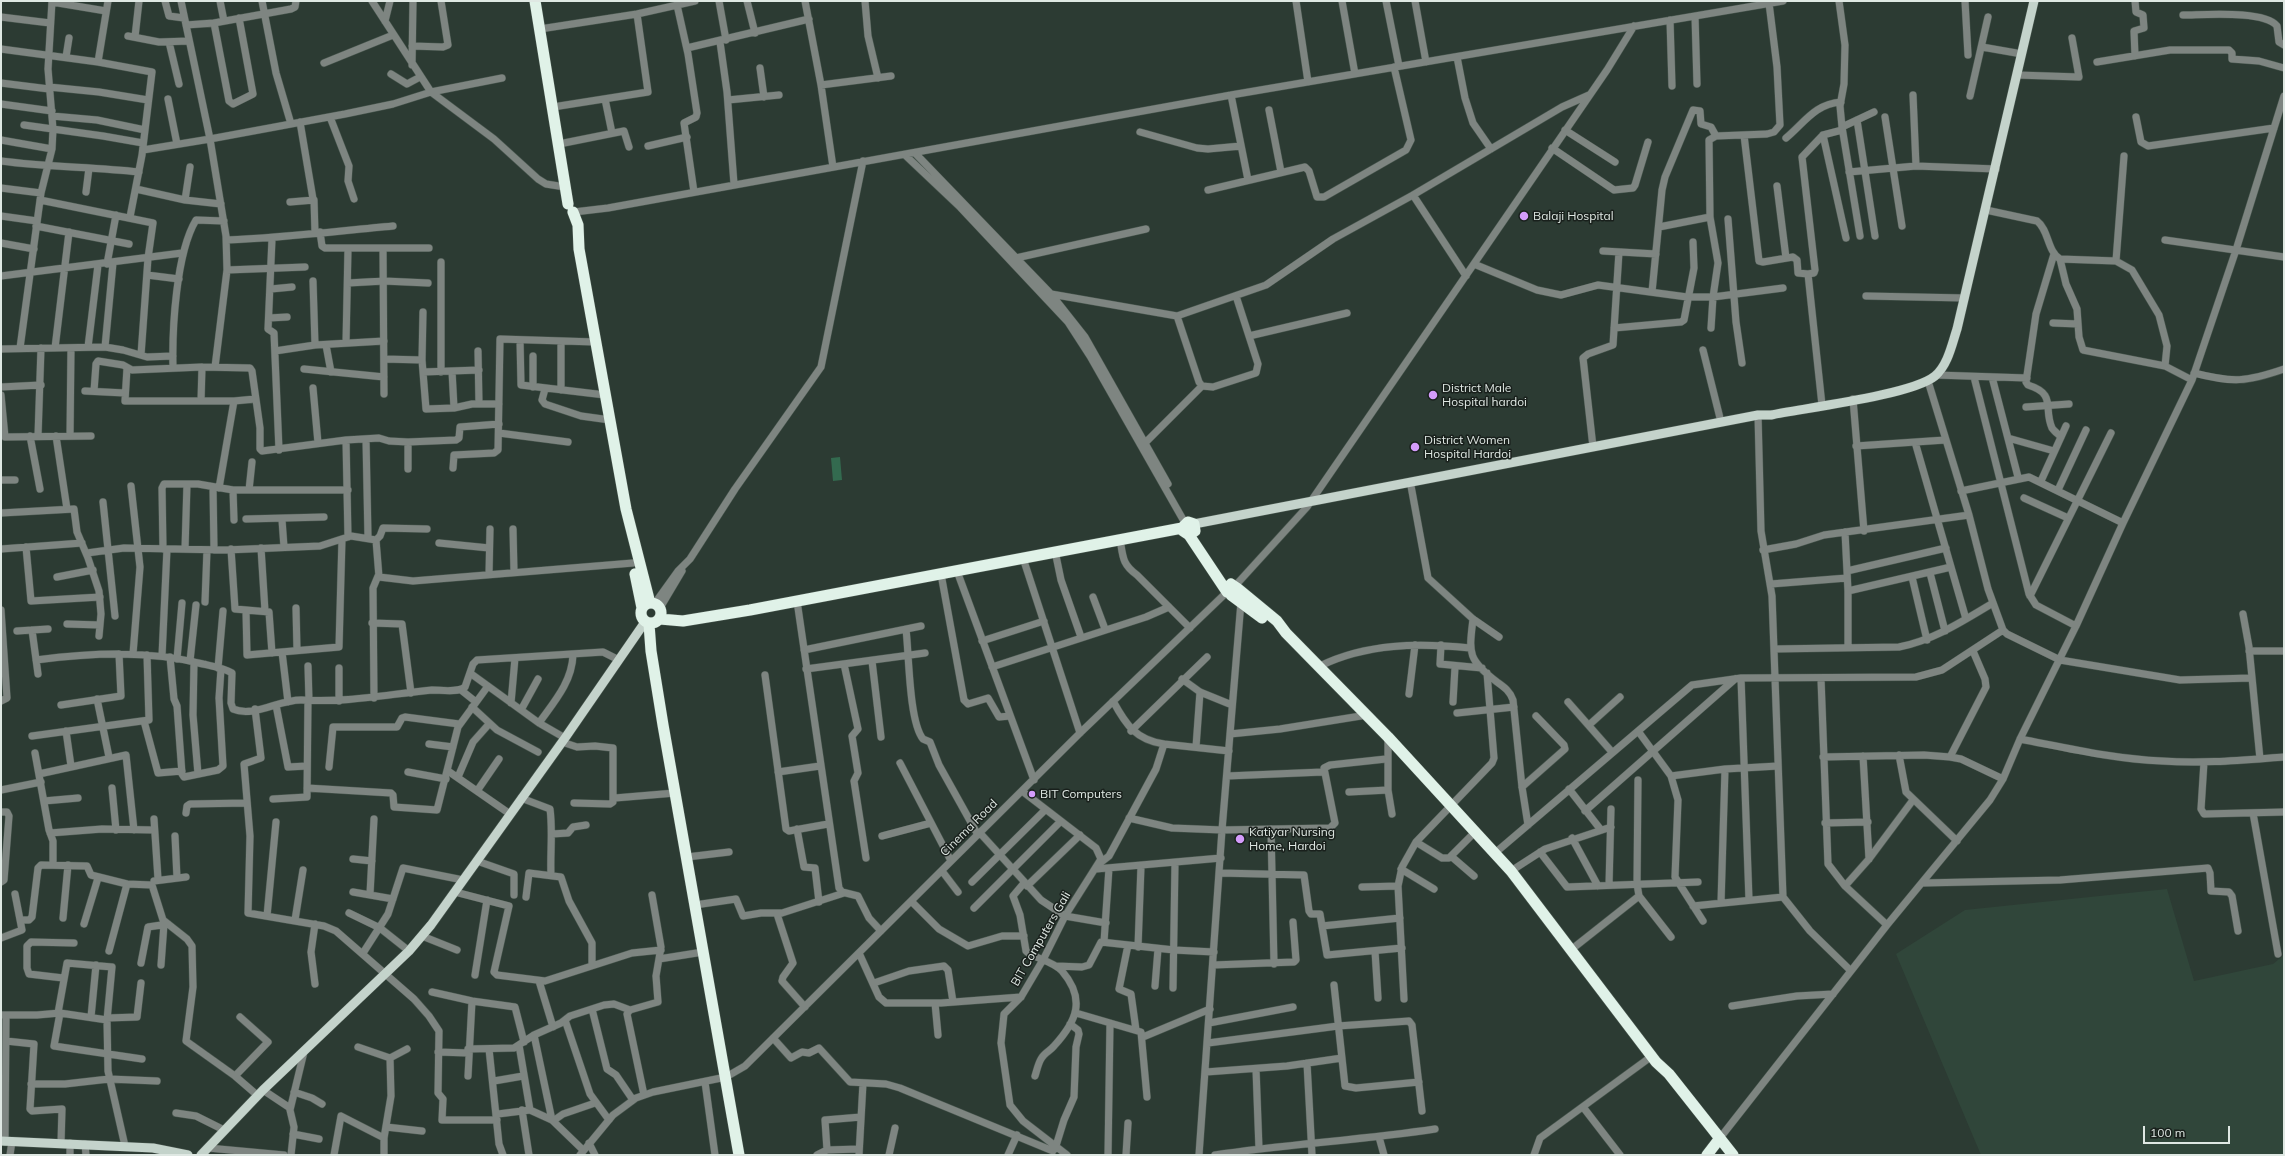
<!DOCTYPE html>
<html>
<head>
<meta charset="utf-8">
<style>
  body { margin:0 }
  #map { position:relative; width:2285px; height:1156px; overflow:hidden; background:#2c3b33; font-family:Mulish,sans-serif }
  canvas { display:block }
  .frame { position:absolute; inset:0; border:2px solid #dfe8e3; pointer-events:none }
  .scale { position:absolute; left:2143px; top:1126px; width:87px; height:18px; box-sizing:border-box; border:2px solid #dfe8e3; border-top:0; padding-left:5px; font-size:12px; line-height:14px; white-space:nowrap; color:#dfe8e3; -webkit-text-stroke:3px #19201c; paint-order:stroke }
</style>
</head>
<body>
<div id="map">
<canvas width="2285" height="1156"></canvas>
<div class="frame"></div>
<div class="scale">100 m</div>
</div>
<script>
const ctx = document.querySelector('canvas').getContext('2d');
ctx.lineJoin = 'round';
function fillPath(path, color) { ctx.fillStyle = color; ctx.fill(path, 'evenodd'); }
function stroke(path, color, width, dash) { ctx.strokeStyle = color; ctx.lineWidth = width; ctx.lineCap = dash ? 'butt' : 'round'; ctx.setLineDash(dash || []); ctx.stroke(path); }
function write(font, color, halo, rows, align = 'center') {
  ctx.font = font + ' Mulish,sans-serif'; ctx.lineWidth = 3; ctx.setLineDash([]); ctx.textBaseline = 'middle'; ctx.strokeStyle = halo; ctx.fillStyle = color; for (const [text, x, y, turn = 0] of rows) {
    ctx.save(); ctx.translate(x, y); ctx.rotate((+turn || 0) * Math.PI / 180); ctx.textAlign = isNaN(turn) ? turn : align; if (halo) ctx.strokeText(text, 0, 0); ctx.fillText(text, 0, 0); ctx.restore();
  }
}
const built = new Path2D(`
  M2167,889L2194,981L2273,964L2284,955V1155H1981L1896,954L1965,910Z`);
const green = new Path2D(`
  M840,457L842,480L833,481L831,458Z`);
const minor = new Path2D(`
  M165,1L169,16L184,18
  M181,1L210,139L226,236L227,270L215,367
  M220,1L224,21
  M262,1L276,73L291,124
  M372,1L431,92L494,139L538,179L546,184L565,187
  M719,1L726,40
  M747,1L755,33
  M805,1L821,85L833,167
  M865,1L868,36L878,78
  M1296,1L1308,82
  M1342,1L1355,74
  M1386,1L1399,66
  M1415,1L1426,62
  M1839,1L1845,45L1844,84L1840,106L1842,127L1860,236
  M1965,1L1968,55
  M52,2L106,11
  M677,5L688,54L697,113L696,117L684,123L694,192
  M2183,15C2204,15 2264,10 2277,26L2279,42L2284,45
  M1695,16L1697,84
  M1,17L50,23
  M1670,20L1672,86
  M385,21L390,1
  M214,23L229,101L233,104L253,94L239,18
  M186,25L214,23L291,9L295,7L296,1
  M540,29L637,14L695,1
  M128,36L159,42L189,41
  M135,37L139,1
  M169,42L179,84
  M720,42L727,92L734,184
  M412,46L443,47L448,45L441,1
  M1982,47L2022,54
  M687,48L809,19
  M1,49L98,62L152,72L142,155L130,217
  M2135,56L2134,31L2144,28L2143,15L2136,12L2135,1
  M66,57L69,38
  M1457,57L1465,98L1473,123L1491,149
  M98,62L108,1
  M2097,62L2170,50H2229L2232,53V59L2259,61L2284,68
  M324,63L393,35
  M412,65L413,1
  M760,68L764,97
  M391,74L407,84L420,77
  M2017,75L2079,77L2072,38
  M1,83L49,89
  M821,85L891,76
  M49,87L99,92L148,100
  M1231,95L1248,180
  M1913,95L1916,166
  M1970,96L1988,17
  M168,99L177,144
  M605,99L612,133
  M728,100L779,95
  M1,104L52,111
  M553,107L648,92L637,14
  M1269,110L1281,172
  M52,116L97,120L145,130
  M330,117L349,166L348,181L354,199
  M1885,117L1902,226
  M2136,117L2141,142L2148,146L2274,128
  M1857,120L1875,236
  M300,122L313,199
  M24,125L103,136L143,143
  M1842,127L1874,112
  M1565,130L1615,162
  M1140,132L1197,148L1208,149L1241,146
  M1744,135L1759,261L1763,262L1793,257L1797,260L1798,273L1808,274
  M1823,135L1846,238
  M1786,138C1805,122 1815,104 1841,102
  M1,140L52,149
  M559,144L624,131L629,147
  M648,146L687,137
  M1552,148L1614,190L1633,188L1635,185L1648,142
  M143,150L210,139L345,114L393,104L431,92L502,78
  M915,153L1051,294L1085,337L1168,484
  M905,155L960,207L1068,322L1090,356L1185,523
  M1,161C47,167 93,167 139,172
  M1849,172L1916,166L1996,169
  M1777,186L1786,258
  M1,188L41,193
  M136,189L185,200L221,204
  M1208,190L1305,167L1309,171L1317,197H1324L1406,150L1411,140L1394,67
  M86,192L89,168
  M1413,195L1466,276
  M40,200L153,223L148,258L141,355
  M185,200L190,167
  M290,202L314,200L315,233
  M1986,210L2037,221C2049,230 2047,251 2060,259L2116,261L2132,270L2159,315L2167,346L2165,366
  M574,212L608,208L1231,95L1783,1
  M1,216L37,221
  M1728,219L1736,322L1742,363
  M36,226L129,244
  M1659,227L1710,217
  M320,232L322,246L325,248H429
  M272,239L268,329L274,333L279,450
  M227,240C283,238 338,231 393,226
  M2165,240L2284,257
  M1,243L34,249
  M383,248L384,394
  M1603,251L1656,254
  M2054,254L2036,314L2026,382L2028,385C2057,394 2043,408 2052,428C2054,431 2058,434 2061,437
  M1016,258L1146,229
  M2060,259L2066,284L2077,309L2079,337L2083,350L2165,366L2192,380
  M2116,261L2124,156
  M107,264L116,215
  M1474,264L1537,290L1561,295L1598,285L1687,297H1713L1783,288
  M227,270L305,267
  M147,275L179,279
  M1,276L182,253
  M313,281L315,345
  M348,283L384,281L428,283
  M271,289L292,287
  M1652,292L1662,190L1665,177L1693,110L1700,111L1701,124L1711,127L1716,136
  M1051,294L1177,316L1266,285L1333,239L1413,195L1562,107L1589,95
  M1866,296L1965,298
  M423,312L422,360L426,409L454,408L472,404H499
  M1177,316L1199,382L1202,386L1213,387L1256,373L1258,364L1236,296
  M269,318L287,317
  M2053,323L2078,324
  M1614,328L1681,322L1684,320L1694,268L1693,242
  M1711,328L1713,297L1718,263L1710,217L1709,140L1716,136L1767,134L1774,132L1780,125L1777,67L1769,3
  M1249,336L1347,313
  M520,340L521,385L605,395
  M561,342V390
  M346,343L348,249
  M326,345L331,372
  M88,347L98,265
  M105,347L113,263
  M20,348L41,193L52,149L53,129L48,69L52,1
  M55,348L69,232
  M1,349L105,347L123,350L147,357L173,356
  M1703,350L1721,422
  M275,351L315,345L384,341
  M478,351L479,404
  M384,359L422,360
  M127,368L125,401H234L255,399
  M173,368C172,330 176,253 196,220L224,221
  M304,369L384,377
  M452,371L454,408
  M423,372L479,370
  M441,372V262
  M2194,373C2233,383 2246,382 2284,369
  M1936,375L2027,378
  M1974,377L2029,594L2036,605L2076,626
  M1992,377L2018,477
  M1928,381L1969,515L1988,589L2003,630L2007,634L2060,660L2180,680L2251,678
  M1,387L41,385
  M533,387V356
  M313,388L318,443
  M545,389L542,400L545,404L581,416L610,420
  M85,391L125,393
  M94,391L96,364L98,361L123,365L132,370L202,367L250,368L252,371L260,428V449L262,451L346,440L379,438L389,441L408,442L456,440L459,438L460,427L499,424
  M1,395L5,437L91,436
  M1853,399L1864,531
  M201,401L202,367
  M1822,405L1808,274L1814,273L1815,270L1802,157L1823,135L1842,130
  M2026,407L2069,404
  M1758,415L1761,531L1772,596L1783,897L1810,931L1851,971
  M499,433L568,442
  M30,436L40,489
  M38,436L41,348
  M56,436L67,509
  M70,436L71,348
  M2008,438L2054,451
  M366,439L368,537
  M346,440L348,537
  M1915,442L1966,619
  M1145,443L1202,386
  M1856,446L1945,440
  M1593,447L1583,358L1588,354L1613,345L1619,252
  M453,468L454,455L494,453L498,450L500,339L595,342
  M408,469V442
  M1,480H15
  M2041,481L2066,426
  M131,486L140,567L133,654
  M1411,486L1428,578L1473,619L1499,637
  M213,487L214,550
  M219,488L234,401
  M233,490L234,520
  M249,490L252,462
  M2058,490L2086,430
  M1961,491L2029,477L2123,523
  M2024,498L2068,518
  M103,502L115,616
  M1,513L74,509L77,532L88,558L99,591L101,614L99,636
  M246,519L324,517
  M282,520L284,547
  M513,529L514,572
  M1845,532L1848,591V648
  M1120,539C1123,557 1122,564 1137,575L1190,628
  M376,540L380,536L383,528L427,529
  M439,543L489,548
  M26,547L31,601L100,597
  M261,548L265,611
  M1,549L82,543
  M163,549L162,488L164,484H198L233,490H348
  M185,549L187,484
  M231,549L235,609L269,612L272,653
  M1763,550L1796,544L1824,535L1969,515
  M1055,551L1061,580L1081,637
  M87,553L124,548L226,550L320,546L351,536L376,540L379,577L413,581L633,563
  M1023,558L1080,733
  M957,571L1034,780
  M1847,571L1946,548
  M1930,573L1945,631
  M489,574L490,529
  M941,574L964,700L968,704L988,698L999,717L1010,716
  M57,577L93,570
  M1912,577L1927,640
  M1771,584L1847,578
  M1235,586L1307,507L1607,70L1634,26
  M1848,591L1951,567
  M2030,596L2111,433
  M1093,597L1105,629
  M797,601L839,888L842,892L858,896L869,918L881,931
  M205,602L207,550
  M655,603L678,571L690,559L735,489L821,367L863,161
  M296,608L297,650
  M660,608L682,571
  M1,610L7,698L1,701
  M246,611L247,655L339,647L342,539
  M2243,614L2249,647L2260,759
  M1473,619C1469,653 1467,659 1497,682C1504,687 1510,691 1513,700L1522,787L1528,825
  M372,623L402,624L411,693
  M67,624L100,625
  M906,629C909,654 909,722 923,739L930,742L939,765L978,835
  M32,630L38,674
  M17,631L48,629
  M982,641L1044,621
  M1441,645L1440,664L1482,668
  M1774,649L1899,647C1934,640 1963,621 1993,603
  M804,650L921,626
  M2249,651H2284
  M282,652L288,702
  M162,656L167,549
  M170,657L174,699L177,706L182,774L184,777L218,770L223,766L219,698L221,669
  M177,659L182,603
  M36,660C92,653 148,650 203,664C212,666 224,668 232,673L231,703L233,709C254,718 280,699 302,700C346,703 389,694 432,690C441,690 458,693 465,687L473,664L477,660L603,652L619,660
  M190,661L196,605
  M872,661L881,737
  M194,662L193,715L198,774
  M844,664L858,729L852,736L858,773L854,781L866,858
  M308,666L309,701
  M1320,666C1367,643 1419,643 1470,648
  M992,667L1146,617L1169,607
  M218,668L223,611
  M806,669L925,653
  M470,673L539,723L565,738
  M765,675L786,829L789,831L828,824
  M1741,678L1749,900
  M1182,679L1200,692L1232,705
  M1821,679L1828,864L1845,886L1887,925
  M461,690L476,702
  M1409,694L1415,645
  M374,698L373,588L378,576
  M97,699L109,757
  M339,701V668
  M1113,701C1126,725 1136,740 1164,744
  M1453,702L1455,667
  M1568,702L1612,752
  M511,703L515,658
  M61,705L121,696L119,654
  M276,705L288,767L307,766
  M472,707L497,730L538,752
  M255,709L261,758L244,764L250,836L248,913L324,926L336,931L414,999L429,1016L439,1031L438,1093L443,1099L442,1120H497
  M521,710L538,679
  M1457,713L1514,707
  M144,721L158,773L182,771
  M539,723C554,702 572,682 573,655
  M1589,725L1620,697
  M66,731L71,766
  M1131,731L1207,657
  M1638,731L1671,776L1678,800L1675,877L1703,921
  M1230,734L1280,729L1367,715
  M32,736L149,720L147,655
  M1388,737V790L1392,814
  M2020,739C2067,748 2114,759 2162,761C2203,764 2243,760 2284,757
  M562,742L577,747L595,746L613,748V802L610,804L574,803
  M429,744L453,747
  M1196,747L1200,692
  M35,753L49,830L53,841V865
  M1899,755L1906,792L1957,841
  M1863,756L1869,859
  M1823,757L1924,755L1950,757L1961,759L2003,779
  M1950,757L1986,687L1985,679L1973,651
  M2204,762L2201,809L2204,814L2284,812
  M900,763L951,861
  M329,767L333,727H397L402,718L405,717L459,724
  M448,771L510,814
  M408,772L446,779
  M778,772L820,766
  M39,774L126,755L134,830
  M1227,776L1323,772
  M1671,776L1725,769L1778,766
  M458,777L473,742L489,724
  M1638,780L1637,884L1639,896L1671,937
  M1522,787L1565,749L1564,745L1536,716
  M112,788L116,830
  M307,788L391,793L393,795L394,807L437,810L458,727L488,686
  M1569,789L1601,830
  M1,790L41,782
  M477,791L499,759
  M1022,791L1096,848L1101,859L1065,916L1044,958L1021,997L1004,1014L1001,1043L1010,1105L1023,1121L1067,1155
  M1349,792L1388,790
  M521,798L550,809C553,831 550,853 551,875
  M615,798L675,793
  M273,799L307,797L308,701
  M44,801L78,798
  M1585,811L1735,679
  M1,812H7L9,816L4,880L1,882
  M186,813L187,806L190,804L247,803
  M2253,813L2278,954
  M1129,818L1172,828L1222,830L1330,828L1335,823L1324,768L1330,765L1386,759
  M154,819L158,879
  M1825,823L1868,822
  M797,829L804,867L815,868L819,902
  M1271,829L1274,964
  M50,833L102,829L154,830
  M980,833L1041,900L1065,916L1106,923
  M552,834L568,833L573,827L586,825
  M175,836L177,878
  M882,836L931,823
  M1572,838L1598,886
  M1416,842L1442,858H1449L1476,831
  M1540,852L1567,887L1698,882
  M1495,853L1692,685L1741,678L1916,677L1942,670L2003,630
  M687,857L729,852
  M1452,857L1474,876
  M353,859L372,861
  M477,861L514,874V895
  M1100,863L1109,856L1156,769L1164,744L1229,751
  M1096,869L1221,858
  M1401,869L1434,889
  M942,871L958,892
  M1511,871L1545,849L1611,827
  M1220,873L1304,875L1309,911L1311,914H1320L1327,955L1402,948
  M154,881L186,877
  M972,882L1045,810
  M1024,883L1013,896L1020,915L1026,951C1030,957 1052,960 1062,971C1086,999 1077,1021 1054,1046C1050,1051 1044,1053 1041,1059C1038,1064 1037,1070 1035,1076
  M1923,883L2060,880L2208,868L2210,873L2211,891L2229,892L2232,896L2238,931
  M1609,885L1611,809
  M1027,886L1080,835
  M1845,886L1869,859L1913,800
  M1362,887L1398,886
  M353,892L393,899
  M455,892L509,906L494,972L497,975L545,981L632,953L661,950
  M370,894L374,819
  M526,897L529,873L561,877L569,901L592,943V964
  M911,901L939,929L968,946L1002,936H1024
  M1721,903L1725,769
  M695,905L736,899L743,916L761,913H782L844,893
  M1693,906L1783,897
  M974,908L1060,822
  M349,913L380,928L409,951
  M777,914L793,963L783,977L782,981L805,1007
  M267,916L276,822
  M63,918L68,865
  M21,920H29L32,917L38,868L41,865L87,866L91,875L127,884L152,885L163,920L187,939L192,946L193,987L186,1041L235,1076L257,1095
  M295,920L303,870
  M84,924L98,878
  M1322,926L1400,918
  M422,936L457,950
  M1,938L22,930L15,894
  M1104,942L1109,868
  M1128,945L1119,989L1131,994L1136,1030
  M1138,947L1141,866
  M1572,949L1639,896
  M109,951L127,884
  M1375,951L1378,998
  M363,953L388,914L403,868L463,880
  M859,953L879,997L886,1003H941L1021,997
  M659,959L703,952
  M141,963L148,927L168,924
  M161,965L164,924
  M1213,965L1294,962L1296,960L1293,922
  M1056,966L1082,967L1089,965L1101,942L1174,950L1214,952
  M475,975L487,900
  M63,978L29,974L27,968V946L31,942L74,943
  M539,981L553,1027
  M874,983L909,971L944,966L948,970L953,1002
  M315,984L311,952L315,924
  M1334,985L1345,1086L1356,1088L1419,1082
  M1155,986L1158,949
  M1173,988L1175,863
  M432,992L472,1001L515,1007L524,1042
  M1404,999L1398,886L1402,867L1416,842L1492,763L1494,758L1487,673
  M935,1003L938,1035
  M1732,1006L1797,996L1833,994
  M592,1009L607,1069L616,1075L633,1100
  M58,1013L67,963L112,967L107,1020L108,1071L125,1146
  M60,1013L54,1046L142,1059
  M1076,1013L1141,1032L1147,1097
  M1,1015H37L60,1013L107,1020
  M91,1017L96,965
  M107,1018L137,1017L141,983
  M565,1020L590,1094L609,1120
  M1209,1023L1293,1007
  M534,1035L552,1120
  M1143,1037L1210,1009
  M773,1038L791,1058L802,1052L809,1053L819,1048L850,1082L886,1084L900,1088L1053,1151
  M6,1041L34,1044L30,1109L32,1111L62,1109L61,1143
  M1208,1043L1338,1026L1409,1021L1412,1025L1422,1111
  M519,1045L530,1110
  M358,1047L390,1058
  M468,1049L514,1048L534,1035L561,1023L570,1016L604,1005L614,1004L630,1010
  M489,1049L499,1144L503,1155
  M438,1052L468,1053
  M1307,1063L1312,1155
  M1256,1069L1259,1149
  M1206,1072L1287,1066L1342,1058
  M235,1076L268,1042L240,1017
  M468,1076L472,1001
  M494,1081L523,1076
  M705,1082L715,1155
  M31,1084H65L109,1079L157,1081
  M263,1090L290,1108
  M294,1092L312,1098L322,1104
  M644,1095L627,1014L630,1010L658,1002L656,976L661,947L652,895
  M1583,1107L1620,1155
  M522,1110L529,1155
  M176,1113L196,1116L224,1130
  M498,1114L530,1110L552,1120L583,1150
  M553,1121L563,1114L595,1103
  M386,1127L422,1131
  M293,1134L319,1139
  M1379,1137L1384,1155
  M1720,1138L1887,925L1990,800L2003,779L2020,739L2076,626L2123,523L2192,380L2236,250L2284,96
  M5,1142L6,1015
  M589,1143L595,1155
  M85,1144L86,1155
  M208,1148L284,1155
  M1055,1149L1064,1120L1074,1097L1076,1047L1079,1034L1078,1030L1070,1024
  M827,1150L825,1120L861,1117
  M10,1155L12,1141
  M70,1155V1143
  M291,1155L294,1127L290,1110L304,1052
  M334,1155L341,1116L384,1138
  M384,1155V1138L391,1096L390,1058L407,1049
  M580,1155L613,1115L636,1098L653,1092L726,1077L745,1066L1080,733L1227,592
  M817,1155L827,1150L859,1149
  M859,1155L863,1083
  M889,1155L895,1128
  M1008,1155L1017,1135
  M1108,1155L1110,1023
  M1126,1155L1128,1123
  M1199,1155L1222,830L1241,602
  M1215,1155C1288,1144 1362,1140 1435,1129
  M1534,1155L1540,1138L1652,1056`);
const major = new Path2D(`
  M1194,524L1758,415H1771C1805,408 1912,395 1935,376C1948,365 1952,344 1957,329L2034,1
  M1,1141L153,1148L188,1155
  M201,1155L263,1090L409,951L431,925L565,738L645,622`);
const highway = new Path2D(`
  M535,1L568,204
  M573,212L578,225L579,249L626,509L650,603
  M1189,535L1227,592L1234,594L1237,588L1231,584L1226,590
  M635,574L642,608
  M1237,588L1277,621L1286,633L1388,737L1511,871L1656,1062L1669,1074L1733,1155
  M1231,595L1262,618
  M641 613a10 10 0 1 1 20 0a10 10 0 1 1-20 0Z
  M660,619L683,621L750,610L1182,528L1188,522L1194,524L1195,531L1189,535L1183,531L1182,528
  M649,624L651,651L663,725L739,1155
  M1707,1155L1720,1138`);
const markers = [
  [1524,216,5,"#d49cfb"],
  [1433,395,5,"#d49cfb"],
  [1415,447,5,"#d49cfb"],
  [1032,794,4,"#d49cfb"],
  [1240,839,5,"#d49cfb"]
];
const poiNames = [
  ["Balaji Hospital",1533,216],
  ["District Male",1442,388],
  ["Hospital hardoi",1442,402],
  ["District Women",1424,440],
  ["Hospital Hardoi",1424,454],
  ["BIT Computers",1040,794],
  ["Katiyar Nursing",1249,832],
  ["Home, Hardoi",1249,846]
];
const streetNames = [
  ["Cinema Road",969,828,-45],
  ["BIT Computers Gali",1041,939,-60]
];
fillPath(built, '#30463a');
fillPath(green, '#336a4f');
stroke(minor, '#49574f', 8);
stroke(major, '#49574f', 10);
stroke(highway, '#49574f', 12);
stroke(minor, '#7e8581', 7);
stroke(major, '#c4d3cb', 9);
stroke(highway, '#e0f2e8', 11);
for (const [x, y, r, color] of markers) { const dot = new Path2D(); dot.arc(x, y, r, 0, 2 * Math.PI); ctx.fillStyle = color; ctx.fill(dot); stroke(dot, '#19201c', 1.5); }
write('12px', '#dfe8e3', '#19201c', poiNames, 'left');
write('12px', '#dfe8e3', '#19201c', streetNames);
</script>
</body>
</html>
